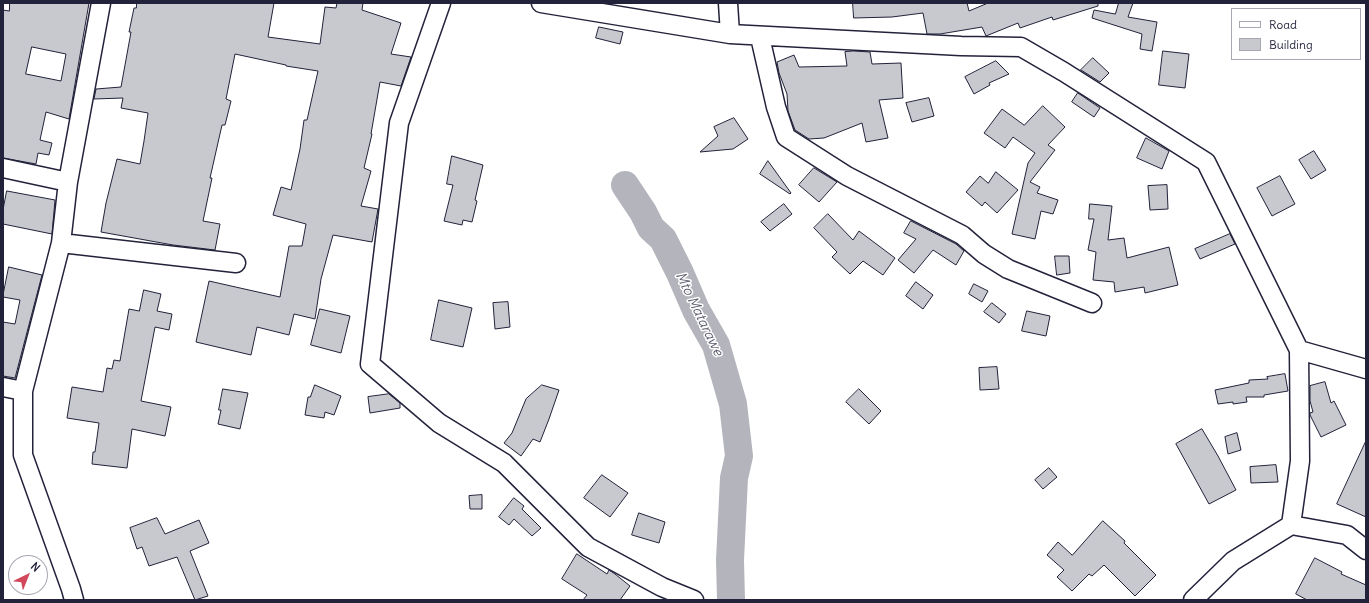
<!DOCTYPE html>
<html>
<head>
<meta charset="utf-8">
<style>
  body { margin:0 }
  #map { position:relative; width:1369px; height:603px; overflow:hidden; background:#fff; font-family:Delius,sans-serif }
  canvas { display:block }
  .frame { position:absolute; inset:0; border:4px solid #22223b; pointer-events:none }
  .legend { position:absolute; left:1231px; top:8px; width:130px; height:52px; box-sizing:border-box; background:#fff; border:1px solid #a7a7b1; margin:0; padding:5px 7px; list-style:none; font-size:12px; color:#22223b }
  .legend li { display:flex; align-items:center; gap:8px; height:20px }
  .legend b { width:20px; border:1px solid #a7a7b1 }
  .north { position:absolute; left:8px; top:555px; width:40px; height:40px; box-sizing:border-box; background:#fff; border:1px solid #a7a7b1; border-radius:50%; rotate:43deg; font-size:11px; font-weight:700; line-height:16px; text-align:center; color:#22223b }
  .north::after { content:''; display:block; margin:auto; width:14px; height:18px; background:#d1495b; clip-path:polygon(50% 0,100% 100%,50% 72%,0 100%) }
</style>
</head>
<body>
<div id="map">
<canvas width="1369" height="603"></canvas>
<div class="frame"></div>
<ul class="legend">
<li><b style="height:5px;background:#fff"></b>Road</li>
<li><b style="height:11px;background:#c8c8cf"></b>Building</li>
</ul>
<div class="north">N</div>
</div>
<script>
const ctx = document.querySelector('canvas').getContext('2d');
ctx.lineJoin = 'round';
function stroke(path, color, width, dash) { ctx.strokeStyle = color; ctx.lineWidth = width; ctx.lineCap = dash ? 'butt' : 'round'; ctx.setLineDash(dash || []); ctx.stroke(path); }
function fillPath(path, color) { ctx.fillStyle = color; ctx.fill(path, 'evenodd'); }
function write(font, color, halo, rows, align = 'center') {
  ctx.font = font + ' Delius,sans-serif'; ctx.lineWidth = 3; ctx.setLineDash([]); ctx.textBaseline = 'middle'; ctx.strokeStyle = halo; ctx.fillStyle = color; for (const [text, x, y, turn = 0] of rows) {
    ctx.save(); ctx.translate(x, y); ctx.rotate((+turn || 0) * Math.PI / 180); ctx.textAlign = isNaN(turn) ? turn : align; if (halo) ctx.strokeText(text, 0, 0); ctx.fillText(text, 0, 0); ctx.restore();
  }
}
const river = new Path2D(`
  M625,185L643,212L651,228L663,239L680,273L696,310L716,345L733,404L739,456L734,478L730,560L731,600`);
const building = new Path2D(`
  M10,3H89L69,119L46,112L40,140L52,143L49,155L38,153L36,164L3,158V10L9,11ZM32,47L66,54L61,81L26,74Z
  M137,3H274L268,37L320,44L325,7L336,8L337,3H363L362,10L401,23L391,54L411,57L401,86L380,82L371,134H372L364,168L371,171L361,206L378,209L372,242L333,235L321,279L315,319L294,314L289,335L257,327L251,355L196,342L209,281L280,297L289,246H302L306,224L273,215L281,187L291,190L300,149L304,120H307L318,71L286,66V65L235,54L226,99L231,101L225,125H222L210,178H212L203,221L220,224L215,250L173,245L101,232L106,203L117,159L140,164L144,141L148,113L121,108L123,98L94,99L96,89L121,87L131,32H129L134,8H136Z
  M853,3H967L969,11L988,3H1098V6L1053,20L1052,17L1020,28L1018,23L986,36L982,27L940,34H927L923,13L892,17L854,18Z
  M1119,3H1133L1128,17L1157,22L1152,51L1140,49L1142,34L1092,18L1094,10L1115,14Z
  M599,27L623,32L620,44L596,38Z
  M854,51L870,52L872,64L901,63L903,98L879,100L888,138L866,142L862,123L824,138L809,139L795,130L788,111L787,94L779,73L777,62L794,55L799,67L847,66L845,52Z
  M1163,51L1189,54L1185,88L1159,85Z
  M1093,58L1109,73L1100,82L1081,70Z
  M996,61L1009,74L989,83L990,85L974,94L965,77Z
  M1078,93L1100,108L1094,117L1072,102Z
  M929,98L934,116L912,122L906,103Z
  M1043,106L1065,127L1048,145L1055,150L1030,182L1040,187L1037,193L1058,200L1053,214L1041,211L1035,239L1012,234L1028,163L1035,153L1013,137L1005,148L984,133L1002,109L1024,125Z
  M734,118L748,139L733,149L700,152L718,136L714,127Z
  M1146,138L1169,151L1162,169L1137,158Z
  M1314,151L1326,170L1311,179L1299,160Z
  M452,156L483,165L475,200L477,201L472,222L463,220L462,225L444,221L453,185L447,184Z
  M768,161L791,193L790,194L760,174Z
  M814,168L837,182L819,202L799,185Z
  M996,172L1018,190L997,213L985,202L982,206L966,192L980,176L988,183Z
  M1280,176L1295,204L1272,216L1257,188Z
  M1167,185L1168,209L1150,210L1148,186Z
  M7,191L55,200L52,234L3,224V210Z
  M784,204L792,214L770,231L761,222Z
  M1090,204L1112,206L1108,240L1124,238L1127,258L1169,247L1178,285L1145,293L1144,287L1115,292L1114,282L1093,280L1096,252L1088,250L1094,219H1089Z
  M828,214L853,240L859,231L895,258L883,275L863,261L850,274L832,257L837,252L814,228Z
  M911,221L956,244L964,251L956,265L933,250L914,273L898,260L916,239L904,233Z
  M1230,234L1235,244L1200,259L1195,249Z
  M1055,256H1069L1070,273L1057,275Z
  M9,267L42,275L15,378L3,376V322L15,324L20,300L3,297Z
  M916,282L933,295L923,309L906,296Z
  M974,284L988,291L982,302L969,294Z
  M144,290L161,294L157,311L172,314L169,330L155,327L141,401L171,407L165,436L132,429L127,468L92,464L93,452H95L99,423L67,418L72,387L103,392L107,368L112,369L114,360L120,361L129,309L139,311Z
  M439,300L472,308L463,347L431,340Z
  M508,302L510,327L495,329L493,303Z
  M992,303L1006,314L999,323L984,312Z
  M320,309L350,316L341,353L311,345Z
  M1027,311L1050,316L1046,336L1022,331Z
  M997,367L999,389L980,390L979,368Z
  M1285,374L1288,391L1264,395V397H1246L1247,402L1233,404V402L1218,404L1215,390L1249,383V380L1268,379L1267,377Z
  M1325,382L1331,403L1334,401L1346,425L1321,437L1310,415V413L1313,412L1310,401V386Z
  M315,385L341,396L334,415L325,412L324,418L305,415L308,397H310Z
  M542,385L559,390L549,419L540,442L533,439L521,456L504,443L512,433L526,399Z
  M223,389L248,393L240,429L218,424L221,410H219Z
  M859,389L881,411L869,424L846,402Z
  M389,394L400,403V408L370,413L368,397Z
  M1202,429L1218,456L1236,490L1209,504L1176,444Z
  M1237,433L1241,450L1228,454L1225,437Z
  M1366,441V517L1337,504Z
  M1276,465L1278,482L1251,483L1250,467Z
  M1049,468L1057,477L1043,489L1035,480Z
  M602,475L628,493L610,517L584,498Z
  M482,495V509H470L469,496Z
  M514,498L524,506L522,509L541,528L532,536L514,519L509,525L499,517Z
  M639,513L665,522L659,543L632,535Z
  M157,518L165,534L199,520L209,543L190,551L208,596L195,600L177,557L149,566L142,547L137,549L130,528Z
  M1103,521L1125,541L1124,543L1156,575L1135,596L1104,565L1092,576L1089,574L1072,591L1057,577L1064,570L1047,555L1058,542L1072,555Z
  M577,554L607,574L609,570L615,574L630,586L620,600H583L587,595L562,579Z
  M1315,558L1342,572L1341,574L1366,585V600H1307L1296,594Z`);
const minor = new Path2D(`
  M441,3L399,123L370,364L439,423L504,463L588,547L662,587L694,600
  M541,3L730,34L961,46L1021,47L1064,72L1206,162L1299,350L1300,461L1291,525
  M728,3L730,34
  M760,37L776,107L786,137L847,176L962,235L984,254L1008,269L1092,303
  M3,168L68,182
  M61,243L236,263
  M1299,350L1366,369
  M3,387L23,391
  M74,600L71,589L23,455V391L61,243L68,182L101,3
  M1193,600L1233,561L1291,525L1347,535L1366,550`);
const waterNames = [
  ["Mto Matarawe",699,314,64]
];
stroke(river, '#b4b4bc', 28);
fillPath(building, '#c8c8cf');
stroke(building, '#22223b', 1);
stroke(minor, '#22223b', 21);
stroke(minor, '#fff', 18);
write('italic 14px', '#5c5c6f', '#fff', waterNames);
</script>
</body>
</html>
